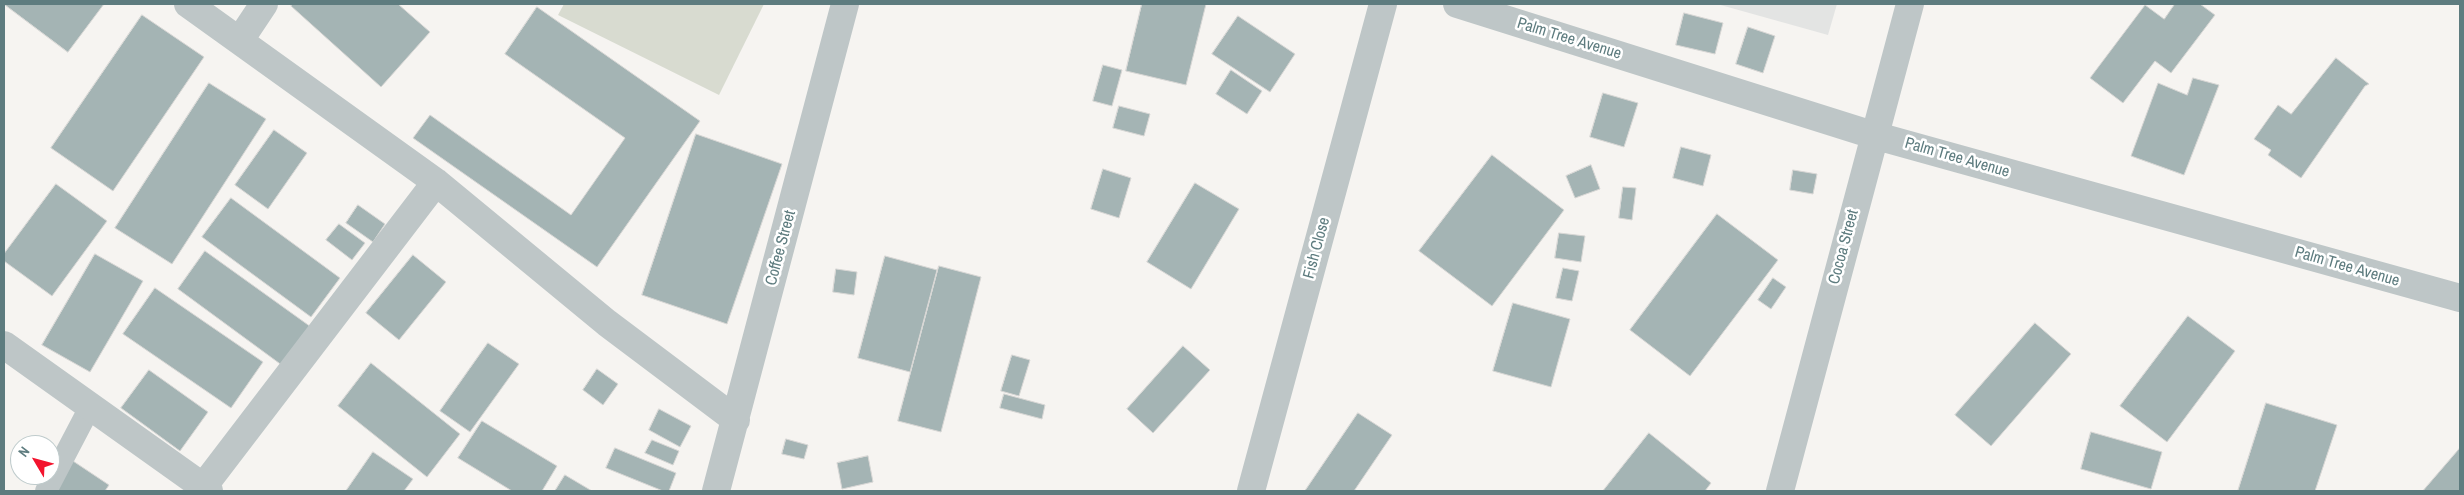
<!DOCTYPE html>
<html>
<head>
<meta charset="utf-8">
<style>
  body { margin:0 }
  #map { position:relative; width:2464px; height:495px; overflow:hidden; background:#f6f4f1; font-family:"Archivo Narrow",sans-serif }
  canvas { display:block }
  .frame { position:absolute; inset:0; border:5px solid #5e7c7f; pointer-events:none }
  .north { position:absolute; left:10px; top:435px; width:50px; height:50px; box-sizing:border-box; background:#fff; border:1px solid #bfcbcc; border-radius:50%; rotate:307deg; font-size:14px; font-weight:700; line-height:20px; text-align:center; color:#5e7c7f }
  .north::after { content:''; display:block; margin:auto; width:18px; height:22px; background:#f3142e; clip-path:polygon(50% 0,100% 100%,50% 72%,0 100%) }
</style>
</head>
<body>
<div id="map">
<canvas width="2464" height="495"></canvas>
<div class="frame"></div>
<div class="north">N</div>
</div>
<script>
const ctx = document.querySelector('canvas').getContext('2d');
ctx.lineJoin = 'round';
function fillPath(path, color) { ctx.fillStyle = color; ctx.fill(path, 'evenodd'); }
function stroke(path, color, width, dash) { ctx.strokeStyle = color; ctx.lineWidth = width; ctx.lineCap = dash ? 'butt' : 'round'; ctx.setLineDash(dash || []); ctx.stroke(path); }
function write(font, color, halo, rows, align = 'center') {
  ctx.font = font + ' "Archivo Narrow",sans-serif'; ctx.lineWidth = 5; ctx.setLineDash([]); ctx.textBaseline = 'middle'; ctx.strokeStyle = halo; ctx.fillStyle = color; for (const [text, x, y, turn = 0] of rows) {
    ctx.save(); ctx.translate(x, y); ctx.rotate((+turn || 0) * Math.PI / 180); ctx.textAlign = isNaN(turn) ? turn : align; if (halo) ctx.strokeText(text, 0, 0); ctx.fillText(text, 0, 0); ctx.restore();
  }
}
const built = new Path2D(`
  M1717,4H1837L1828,35Z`);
const green = new Path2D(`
  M564,4H764L719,95L558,15Z`);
const building = new Path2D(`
  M4,4H104L68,52Z
  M293,4H398L430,32L381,87L291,6Z
  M1142,4H1206L1186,85L1126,71Z
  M2175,4H2200L2215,15L2171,73L2155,61L2123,103L2090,78L2145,5L2164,19Z
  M537,7L700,121L597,267L413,138L430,115L571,215L625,138L505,54Z
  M1684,13L1723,23L1715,54L1676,45Z
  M142,15L204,57L113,191L51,148Z
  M1238,16L1295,54L1270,92L1212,54Z
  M1748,27L1775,36L1763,73L1736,64Z
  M2336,58L2369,84L2365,86L2301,178L2268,155L2271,150L2254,139L2278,105L2291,114Z
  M1103,65L1122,70L1112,106L1093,101Z
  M1231,70L1262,91L1247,114L1216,94Z
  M2193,78L2219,85L2184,175L2131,156L2158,83L2187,95Z
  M209,83L266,119L172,264L115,228Z
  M1603,93L1638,103L1624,147L1590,137Z
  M1119,106L1150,114L1144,136L1113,128Z
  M274,130L307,153L268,209L235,185Z
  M696,134L782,164L727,324L642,295Z
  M1681,147L1711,155L1703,186L1673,178Z
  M1492,155L1564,210L1492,306L1419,251Z
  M1591,165L1600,189L1575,198L1566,176Z
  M1103,169L1131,178L1119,218L1091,209Z
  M1793,170L1817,174L1813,194L1790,190Z
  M1195,183L1239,209L1191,289L1147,262Z
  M56,184L107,221L52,296L4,261V254Z
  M1623,187L1636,188L1632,220L1619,218Z
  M231,198L340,278L311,317L202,237Z
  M358,205L385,224L373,242L346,223Z
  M1717,214L1778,260L1690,376L1630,330Z
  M339,224L365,243L352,260L326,240Z
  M1559,233L1585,236L1581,262L1555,258Z
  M205,251L311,327L283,366L178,289Z
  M95,254L143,281L90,372L42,345Z
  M413,255L446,282L399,340L366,313Z
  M885,256L937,270L910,372L858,358Z
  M939,266L981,277L941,432L898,421Z
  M1563,268L1579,271L1572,301L1556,298Z
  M836,269L857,272L854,295L833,292Z
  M1773,278L1786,287L1771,309L1758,300Z
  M155,288L263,362L231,408L123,334Z
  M1513,303L1570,319L1551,387L1493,371Z
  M2188,316L2235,351L2167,442L2120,406Z
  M2035,323L2071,354L1991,446L1955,415Z
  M488,343L519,364L470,432L440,411Z
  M1183,346L1210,370L1153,433L1127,409Z
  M1012,355L1030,360L1019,396L1001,391Z
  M371,363L460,434L427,477L338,406Z
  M597,369L618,384L603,405L583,390Z
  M149,370L208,412L180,451L121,408Z
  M1004,394L1045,405L1042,419L1000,408Z
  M2266,403L2337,425L2315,491H2238Z
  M659,409L691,426L680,447L649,430Z
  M1358,413L1392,435L1354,491H1305Z
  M482,421L557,466L542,491H512L458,458Z
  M2091,432L2162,452L2151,489L2081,469Z
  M1649,433L1711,483L1705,491H1603Z
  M786,439L808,445L804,459L782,454Z
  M652,440L679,451L673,465L645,453Z
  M615,448L676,473L669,491H663L606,468Z
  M2460,448V491H2423Z
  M373,452L413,479L404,491H346Z
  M868,456L873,482L842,489L837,463Z
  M73,461L109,485L105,491H52Z
  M565,475L592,491H555Z`);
const lane = new Path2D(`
  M46,491L90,407`);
const street = new Path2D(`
  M188,4L436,182L607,323L736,420
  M1457,4L1873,135L2460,298
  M240,40L264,4
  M4,345L209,491
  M203,487L436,182
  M716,491L845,4
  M1251,491L1383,4
  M1780,491L1910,4`);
const streetNames = [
  ["Palm Tree Avenue",1569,39,17],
  ["Palm Tree Avenue",1957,158,16],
  ["Cocoa Street",1844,247,-75],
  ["Coffee Street",781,248,-75],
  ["Fish Close",1317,248,-75],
  ["Palm Tree Avenue",2347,267,16]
];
fillPath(built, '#e3e4e3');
fillPath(green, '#d8dbd0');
fillPath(building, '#a4b4b4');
stroke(building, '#d7d6d4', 1);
stroke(lane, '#bec6c7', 22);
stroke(street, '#bec6c7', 28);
write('16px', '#5e7c7f', '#fff', streetNames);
</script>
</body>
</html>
